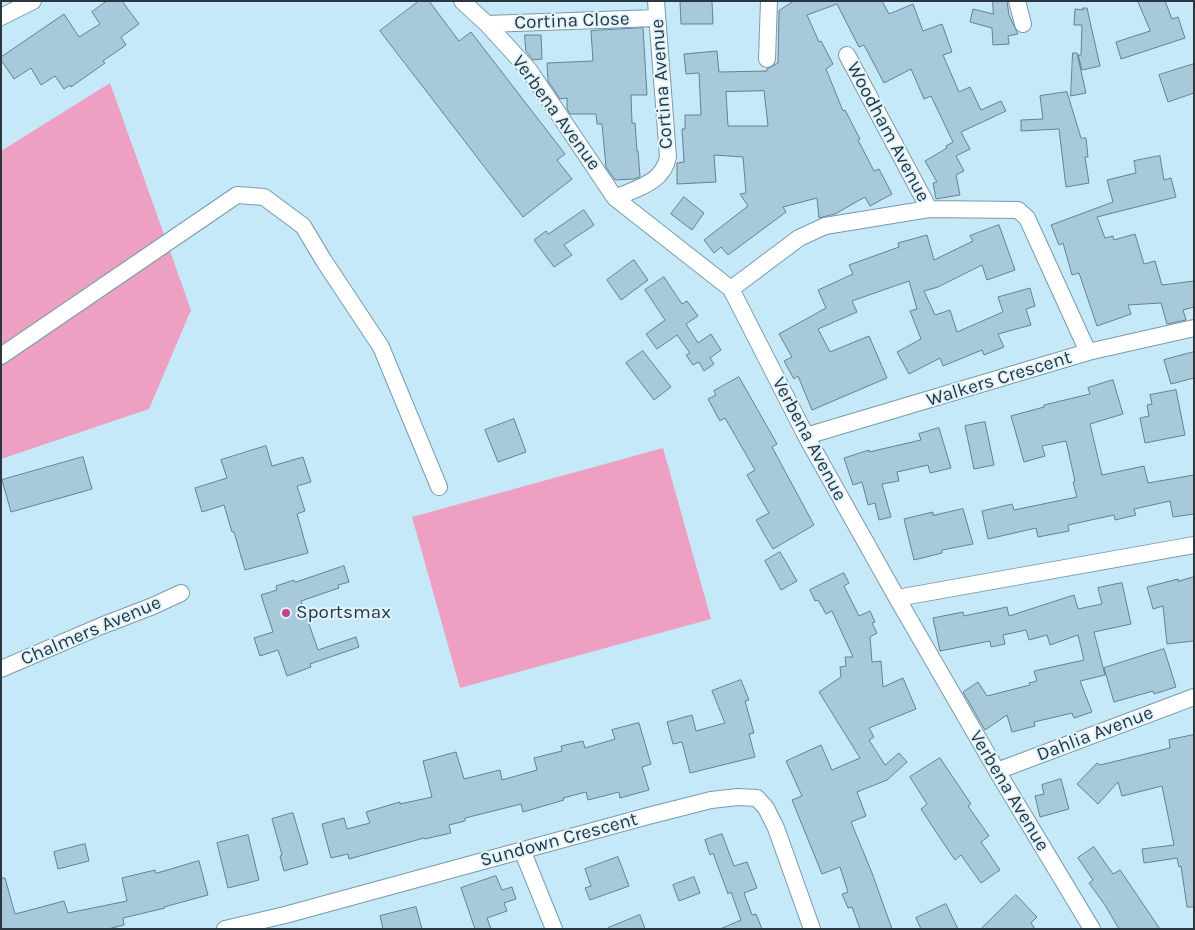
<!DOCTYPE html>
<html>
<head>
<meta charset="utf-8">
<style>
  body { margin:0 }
  #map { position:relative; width:1195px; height:930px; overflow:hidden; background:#c6e9fa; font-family:Karla,sans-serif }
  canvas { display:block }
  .frame { position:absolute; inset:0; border:2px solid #2a373e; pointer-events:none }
</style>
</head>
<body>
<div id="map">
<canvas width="1195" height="930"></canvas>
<div class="frame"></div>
</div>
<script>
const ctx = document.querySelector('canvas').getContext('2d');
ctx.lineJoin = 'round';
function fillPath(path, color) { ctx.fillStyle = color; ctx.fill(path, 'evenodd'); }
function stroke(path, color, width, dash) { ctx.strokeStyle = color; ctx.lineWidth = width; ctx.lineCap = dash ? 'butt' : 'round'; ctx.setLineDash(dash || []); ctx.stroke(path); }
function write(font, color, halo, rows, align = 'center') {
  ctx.font = font + ' Karla,sans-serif'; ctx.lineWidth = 4; ctx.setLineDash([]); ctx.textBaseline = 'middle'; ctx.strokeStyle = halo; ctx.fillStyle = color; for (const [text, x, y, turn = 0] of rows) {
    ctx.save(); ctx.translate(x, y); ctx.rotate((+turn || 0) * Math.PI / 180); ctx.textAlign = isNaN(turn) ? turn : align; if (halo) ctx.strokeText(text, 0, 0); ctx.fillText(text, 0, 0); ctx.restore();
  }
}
const green = new Path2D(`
  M110,83L191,310L149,409L1,459V151Z
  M663,448L711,619L460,688L412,517Z`);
const building = new Path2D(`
  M107,1H122L139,24L121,37L126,45L103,61L105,63L71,87L70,85L64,89L55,76L41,85L31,68L14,79L1,60V57L64,14L79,37L100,24L92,12Z
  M419,1H429L459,41L471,32L565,154L557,160L572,179L523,217L380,31Z
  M712,1L713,24H681L680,2Z
  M794,1H882L889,14L913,4L923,31L942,24L952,52L943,55L959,92L970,87L981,110L1001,101L1006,111L961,132L970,149L956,156L964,171L956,175L960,195L936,199L933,183L937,182L925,161L947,148L946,146L953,142L931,96L924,99L911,69L884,83L864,45L859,47L837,4L807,15L819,42L821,41L833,64L826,69L843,111L845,110L860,139L858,140L874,171L879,169L892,194L870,206L865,197L835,214L819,218L817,198L783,207L786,212L728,255L721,247L714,253L704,240L748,206L740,194L746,193L743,157L714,155L716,182L677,184V163L684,162L682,129H685V115H701L699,73L686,74L684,54L717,51L719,72L767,71V69L778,63L779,11ZM764,91L768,126H728L726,92Z
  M993,1H1007L1009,15L1018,34L1008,36L1009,44L993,45L992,28L970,22L973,9L993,14Z
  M1138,1H1165L1172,19L1178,17L1185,38L1121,59L1116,42L1150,31Z
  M1083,8H1087L1100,66L1082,70L1078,55H1081L1082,25H1074L1075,9L1083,10Z
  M643,28L647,95H631L632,123H635L637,151H638L640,177L634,179L615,180L606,167L602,124H597L596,114H570L567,109V98L560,99L548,81L547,63L593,61L591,31Z
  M525,35H541L542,59L533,60L526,51Z
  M1073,53H1077L1086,93L1071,96Z
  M1194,64V93L1168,102L1159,75Z
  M1067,92L1081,138H1086L1088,157H1085L1089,183L1066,187L1059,129L1021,131V120L1043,119L1040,96Z
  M1160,156L1164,180L1171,178L1176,197L1097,217L1105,238L1113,236L1114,240L1135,234L1144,264L1155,261L1162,285L1194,281V307L1183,310L1186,320L1167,324L1161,303L1128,305L1131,314L1097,326L1079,273L1072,275L1063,243L1059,245L1051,225L1113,202L1107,180L1136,173L1134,161Z
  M684,197L704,213L692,230L671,214Z
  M584,210L594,225L564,245L572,255L554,267L534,240L546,231L548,234Z
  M999,225L1015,270L987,280L982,265L938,287L924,291L935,315L950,310L957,332L1003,312L998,297L1030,288L1035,306L1026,309L1031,325L998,334L1004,347L984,355L982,350L943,366L940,358L909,374L897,352L921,339L910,311L917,309L909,281L852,301L857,312L818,329L830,352L869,336L887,378L812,410L798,376L794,379L784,361L792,357L779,334L826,308L818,290L853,274L849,265L899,247L898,243L927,235L934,260L973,241L970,236Z
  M634,260L648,280L621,300L607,280Z
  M664,277L682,304L687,301L698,316L686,324L698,343L711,334L721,350L710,358L714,364L704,371L699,362L693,365L686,355L690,353L677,335L657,349L646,334L665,320L645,290Z
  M643,351L671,387L654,400L626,363Z
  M1194,352V378L1171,384L1164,360Z
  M739,377L777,444L772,447L814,525L773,549L756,520L769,513L747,475L755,470L725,418L720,421L708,399L716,395L714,391Z
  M1113,380L1123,414L1090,424L1102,475L1144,466L1148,483L1194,475V514L1173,517L1170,501L1134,509L1136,515L1115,520L1114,515L1068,525L1069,531L1038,537L1036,528L988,539L982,511L1012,504L1014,510L1077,497L1073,482L1075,481L1066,441L1042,446L1045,456L1024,462L1011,416L1044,407V405L1090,394L1088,388Z
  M1176,390L1185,435L1145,443L1140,418L1149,416L1147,405L1152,404L1150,395Z
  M514,419L526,452L498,462L485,430Z
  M985,422L994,465L974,469L965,426Z
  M939,428L951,468L930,473L928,465L897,472L899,481L882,484L891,517L879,520L875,503L868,505L862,482L853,485L844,458L869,450V452L921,440L919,434Z
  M266,446L272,466L303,457L311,482L297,486L305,511L297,514L308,553L245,570L234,532H232L224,505L202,512L195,488L227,478L221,460Z
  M83,457L92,489L11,512L2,480Z
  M963,509L973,544L942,550V553L914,560L904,519L933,512V515Z
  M780,552L797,581L781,590L765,561Z
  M344,566L349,582L338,585L339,588L301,601L318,650L356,637L359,647L310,664L311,667L287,676L278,650L260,656L254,638L273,632L261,595L277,590L276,586L294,580L295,582Z
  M844,573L849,583L844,586L859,616L870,611L875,622L872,623L877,633L870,637L872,662L881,661L883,687L903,678L916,709L869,728L874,737L869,740L885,765L899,753L907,762L887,780L857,792L866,816L851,822L872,873L892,929H860L852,907L848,908L842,894L848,892L840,867L822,874L792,800L802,796L786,761L821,745L832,770L860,758L819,692L841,677L840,667L846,666L845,657H853L832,611L826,614L818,600L815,601L810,590Z
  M1194,577V641L1167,644L1163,606L1153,609L1147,587L1178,579V581Z
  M1122,583L1131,624L1094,632L1105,675L1080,681L1092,712L1074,718L1072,713L1034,722L1035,726L1012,732L1007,715L985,730L963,692L978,682L987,696L1030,685L1029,683L1037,681L1034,671L1084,660L1078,635L1050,645L1047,635L1029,640L1026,630L1003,635L1005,644L991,647L990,641L940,651L933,618L963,612L964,616L1007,607L1009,616L1074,595L1078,609L1102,604L1098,588Z
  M1164,649L1176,687L1154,694L1153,691L1114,702L1104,668Z
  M741,680L749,700L745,701L754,733L749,734L755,757L690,773L682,742L673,744L667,722L692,715L696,731L725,723L712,691Z
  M639,723L651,764L642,767L649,790L620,798L619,792L588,800L586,792L563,798L564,800L523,812L521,804L465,818V821L449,825L451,833L425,839L424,838L349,859L348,854L331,858L322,824L344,818L347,829L370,823L366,812L400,802V804L432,797L423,761L456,752L464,779L500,770L502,780L537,770L534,758L562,751L561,746L583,741L585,748L615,739L612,730Z
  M1194,735V907H1187L1181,866L1179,867L1177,858L1144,863L1142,849L1174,845L1162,786L1122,796L1118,782L1098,804L1077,784L1097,763L1100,765L1170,748L1169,740Z
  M940,758L971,804L968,806L989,836L981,842L1000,870L981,883L961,855L955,860L942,841L921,809L927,804L910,777Z
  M1061,779L1069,809L1040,817L1035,796L1044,794L1042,785Z
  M293,813L308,864L284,871L280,856L282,855L272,819Z
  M722,834L734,866L747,862L757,888L744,893L752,915L756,914L762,929H720L741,920L731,892L728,894L713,853L710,855L705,840Z
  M248,835L259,880L228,888L217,843Z
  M85,844L89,861L58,869L54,852Z
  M1094,847L1113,874L1120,870L1160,929H1119L1105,905L1089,883L1093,880L1078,858Z
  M618,857L629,886L590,900L585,888L591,886L585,869Z
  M199,861L208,895L164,907L165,908L123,918L124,925L108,929H1V878H5L15,914L64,901L68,913L127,901L122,878L155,870L156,873Z
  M496,876L502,890L512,887L516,899L504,903L507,911L487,918L491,929H475L461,888Z
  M694,877L700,893L679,901L673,885Z
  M1016,895L1037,917L1031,923L1035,929H981Z
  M946,904L958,929H921L916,918Z
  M416,907L422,929H383L380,916Z
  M640,915L645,929H608V928Z`);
const minor = new Path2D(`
  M462,1L487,24L529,70L615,198L731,289L806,436L897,598L997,771L1092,929
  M1017,1L1023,24
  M1,17L33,1
  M487,24L656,18
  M847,55L929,209
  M767,59L769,1
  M615,198C637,188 663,183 668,157L656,1
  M731,289L799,238L825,226L929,209L1018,210L1027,218L1088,352
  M1,356L237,195L264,197L303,226L324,261L381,347L439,487
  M806,436L1088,352L1194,328
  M897,598L1194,545
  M1,669L101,626L153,606L181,593
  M997,771L1194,697
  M522,850L554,929
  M225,929L285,915L648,816L711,800L738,797L757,798L766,808L776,828L812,929`);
const markers = [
  [286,613,5,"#c74387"]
];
const streetNames = [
  ["Cortina Close",572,21,-2],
  ["Cortina Avenue",662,84,-94],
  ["Verbena Avenue",556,113,54],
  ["Woodham Avenue",888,132,62],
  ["Walkers Crescent",999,379,-17],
  ["Verbena Avenue",809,439,62],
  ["Chalmers Avenue",91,631,-23],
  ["Dahlia Avenue",1095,734,-21],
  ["Verbena Avenue",1009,791,59],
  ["Sundown Crescent",559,840,-15]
];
const poiNames = [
  ["Sportsmax",296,613]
];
fillPath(green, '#eea0c2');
fillPath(building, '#a7c9da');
stroke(building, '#628291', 1);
stroke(minor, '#799aaa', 18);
stroke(minor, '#fff', 16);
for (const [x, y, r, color] of markers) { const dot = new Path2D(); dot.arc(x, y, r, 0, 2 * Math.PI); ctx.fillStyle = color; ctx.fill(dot); stroke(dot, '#dff4fe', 2); }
write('19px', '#2a373e', '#dff4fe', streetNames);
write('19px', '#2a373e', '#dff4fe', poiNames, 'left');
</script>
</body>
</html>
